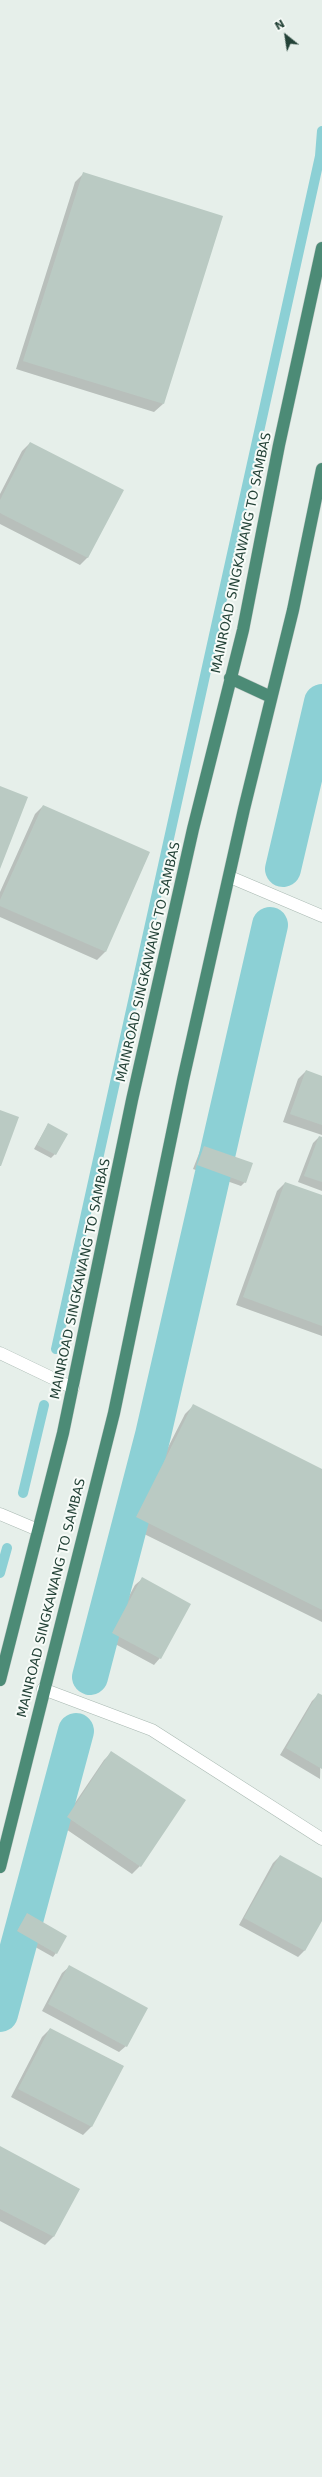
<!DOCTYPE html>
<html>
<head>
<meta charset="utf-8">
<style>
  body { margin:0 }
  #map { position:relative; width:322px; height:2477px; overflow:hidden; background:#e6efea; font-family:"DejaVu Sans",sans-serif }
  canvas { display:block }
  .north { position:absolute; left:266px; top:16px; width:40px; height:40px; -webkit-text-stroke:3px #f7fbf8; paint-order:stroke; rotate:330deg; font-size:11px; font-weight:700; line-height:16px; text-align:center; color:#234237 }
  .north::after { content:''; display:block; margin:auto; width:14px; height:18px; background:#234237; clip-path:polygon(50% 0,100% 100%,50% 72%,0 100%) }
</style>
</head>
<body>
<div id="map">
<canvas width="322" height="2477"></canvas>
<div class="north">N</div>
</div>
<script>
const ctx = document.querySelector('canvas').getContext('2d');
ctx.lineJoin = 'round';
function fillPath(path, color) { ctx.fillStyle = color; ctx.fill(path, 'evenodd'); }
function stroke(path, color, width, dash) { ctx.strokeStyle = color; ctx.lineWidth = width; ctx.lineCap = dash ? 'butt' : 'round'; ctx.setLineDash(dash || []); ctx.stroke(path); }
function write(font, color, halo, rows, align = 'center') {
  ctx.font = font + ' "DejaVu Sans",sans-serif'; ctx.lineWidth = 4; ctx.setLineDash([]); ctx.textBaseline = 'middle'; ctx.strokeStyle = halo; ctx.fillStyle = color; for (const [text, x, y, turn = 0] of rows) {
    ctx.save(); ctx.translate(x, y); ctx.rotate((+turn || 0) * Math.PI / 180); ctx.textAlign = isNaN(turn) ? turn : align; if (halo) ctx.strokeText(text, 0, 0); ctx.fillText(text, 0, 0); ctx.restore();
  }
}
const shadow = new Path2D(`
  M84,173L163,404L154,412L16,369L75,182Z
  M30,443L88,557L80,565L0,524V494L22,451Z
  M43,806L149,853L105,952L97,960L0,917V892L35,814Z
  M306,1071L322,1077V1135L283,1122L298,1079Z
  M48,1124L55,1154L51,1158L34,1149Z
  M319,1137L322,1138V1191L298,1182L313,1143Z
  M204,1147L245,1182L241,1186L193,1169L200,1151Z
  M285,1183L322,1196V1336L236,1305L277,1191Z
  M193,1406L322,1470V1622L128,1526L185,1414Z
  M142,1579L160,1658L154,1665L106,1639L135,1585Z
  M319,1694L322,1696L320,1779L280,1755L312,1701Z
  M112,1752L140,1866L132,1874L60,1825L104,1760Z
  M280,1856L322,1879V1919L304,1951L298,1957L239,1925L273,1863Z
  M27,1914L56,1953L53,1957L14,1935Z
  M69,1967L126,2046L119,2052L42,2011L62,1973Z
  M50,2029L123,2066L91,2127L83,2135L11,2097L42,2037Z
  M0,2147L79,2189L53,2237L45,2245L0,2221Z`);
const stream = new Path2D(`
  M56,1349L320,156L322,131
  M23,1493L44,1405
  M0,1573L7,1548`);
const canal = new Path2D(`
  M283,869L322,702
  M90,1677L153,1435L270,925
  M0,2014L76,1731`);
const building = new Path2D(`
  M83,172L223,216L164,404L23,361Z
  M30,442L124,490L88,558L0,513V500Z
  M0,786L28,797L0,869Z
  M43,805L150,852L106,952L0,906V900Z
  M306,1070L322,1076V1125L290,1114Z
  M0,1110L19,1117L1,1166H0Z
  M48,1123L68,1134L56,1155L37,1145Z
  M319,1136L322,1137V1182L304,1176Z
  M204,1146L253,1163L246,1183L197,1165Z
  M285,1182L322,1195V1326L243,1297Z
  M193,1404L322,1469V1610L136,1517Z
  M142,1577L191,1604L161,1659L112,1633Z
  M318,1693L322,1695V1769L286,1748Z
  M111,1751L186,1800L141,1867L67,1817Z
  M280,1855L322,1878V1921L305,1951L244,1918Z
  M27,1913L67,1936L57,1954L17,1931Z
  M69,1965L148,2008L127,2047L48,2004Z
  M50,2028L124,2066L92,2127L18,2089Z
  M0,2146L80,2189L54,2237L0,2209Z`);
const service = new Path2D(`
  M0,1514L38,1530`);
const minor = new Path2D(`
  M230,877L322,916
  M0,1353L73,1388
  M43,1689L152,1730L322,1839`);
const trunk = new Path2D(`
  M230,678L271,697
  M0,1680L63,1433L132,1100L193,829L243,630L279,445L322,248
  M0,1867L114,1413L183,1080L244,809L293,610L322,469`);
const streetNames = [
  ["MAINROAD SINGKAWANG TO SAMBAS",242,553,-78],
  ["MAINROAD SINGKAWANG TO SAMBAS",149,962,-77],
  ["MAINROAD SINGKAWANG TO SAMBAS",81,1279,-78],
  ["MAINROAD SINGKAWANG TO SAMBAS",52,1598,-76]
];
fillPath(shadow, '#0003');
stroke(stream, '#8cd0d5', 10);
stroke(canal, '#8cd0d5', 36);
fillPath(building, '#bacac3');
stroke(service, '#a8b8b1', 13);
stroke(minor, '#a8b8b1', 13);
stroke(trunk, '#c1cac7', 13);
stroke(service, '#fff', 12);
stroke(minor, '#fff', 12);
stroke(trunk, '#4c8b76', 12);
write('13px', '#234237', '#f7fbf8', streetNames);
</script>
</body>
</html>
